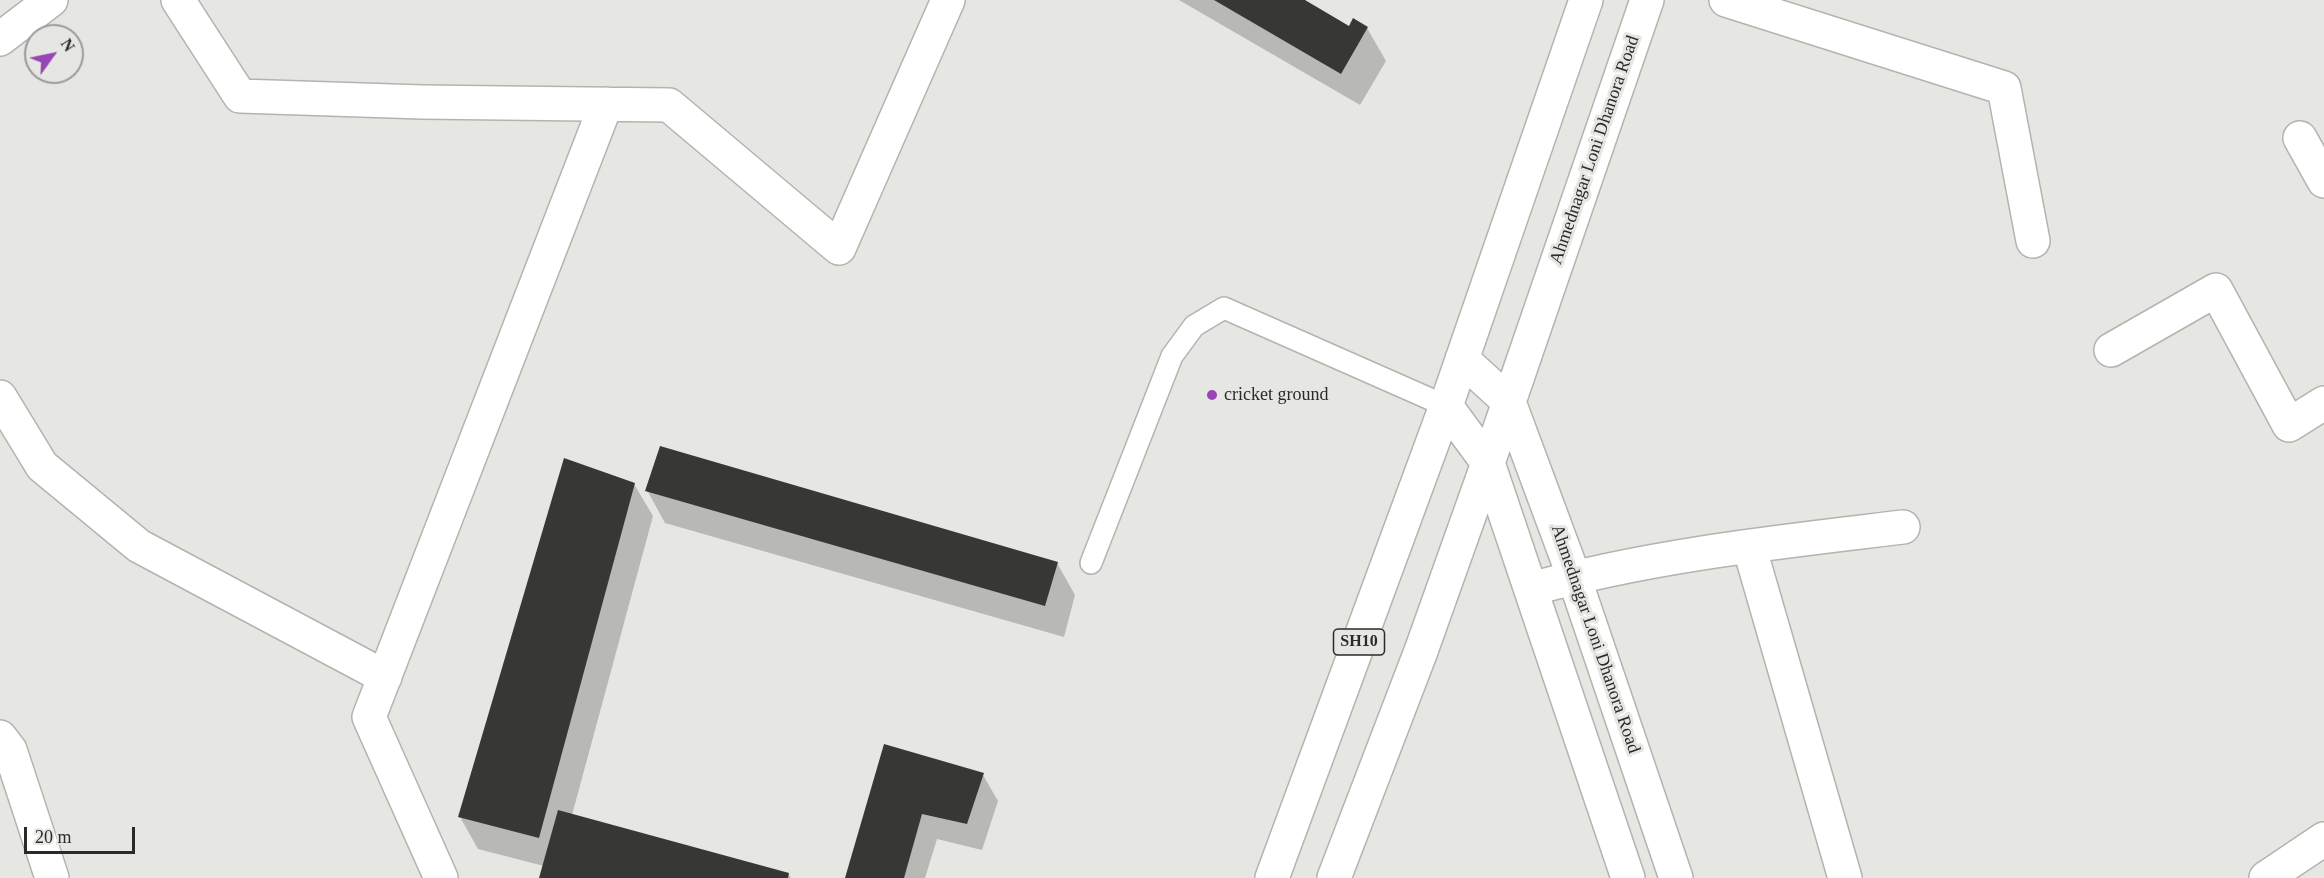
<!DOCTYPE html>
<html>
<head>
<meta charset="utf-8">
<style>
  body { margin:0 }
  #map { position:relative; width:2324px; height:878px; overflow:hidden; background:#e6e6e3; font-family:Georgia,serif }
  canvas { display:block }
  .north { position:absolute; left:24px; top:24px; width:60px; height:60px; box-sizing:border-box; background:#e6e6e3; border:2px solid #9b9b99; border-radius:50%; rotate:57deg; font-size:16px; font-weight:700; line-height:24px; text-align:center; color:#2a2a29 }
  .north::after { content:''; display:block; margin:auto; width:21px; height:27px; background:#9846b5; clip-path:polygon(50% 0,100% 100%,50% 72%,0 100%) }
  .scale { position:absolute; left:24px; top:827px; width:111px; height:27px; box-sizing:border-box; border:3px solid #2a2a29; border-top:0; padding-left:8px; font-size:18px; line-height:21px; white-space:nowrap; color:#2a2a29; -webkit-text-stroke:4px #e6e6e3; paint-order:stroke }
</style>
</head>
<body>
<div id="map">
<canvas width="2324" height="878"></canvas>
<div class="north">N</div>
<div class="scale">20 m</div>
</div>
<script>
const ctx = document.querySelector('canvas').getContext('2d');
ctx.lineJoin = 'round';
function fillPath(path, color) { ctx.fillStyle = color; ctx.fill(path, 'evenodd'); }
function stroke(path, color, width, dash) { ctx.strokeStyle = color; ctx.lineWidth = width; ctx.lineCap = dash ? 'butt' : 'round'; ctx.setLineDash(dash || []); ctx.stroke(path); }
function write(font, color, halo, rows, align = 'center') {
  ctx.font = font + ' Georgia,serif'; ctx.lineWidth = 6; ctx.setLineDash([]); ctx.textBaseline = 'middle'; ctx.strokeStyle = halo; ctx.fillStyle = color; for (const [text, x, y, turn = 0] of rows) {
    ctx.save(); ctx.translate(x, y); ctx.rotate((+turn || 0) * Math.PI / 180); ctx.textAlign = isNaN(turn) ? turn : align; if (halo) ctx.strokeText(text, 0, 0); ctx.fillText(text, 0, 0); ctx.restore();
  }
}
const shadow = new Path2D(`
  M1179,0H1302L1349,28H1367L1386,61L1360,105Z
  M634,484L653,516L572,815L788,874L791,878H541L544,866L478,849L460,817Z
  M647,490L1057,563L1075,595L1064,637L665,523Z
  M885,745L983,775L998,801L982,850L937,839L925,878H846Z`);
const building = new Path2D(`
  M1214,0H1305L1349,26L1353,18L1368,27L1341,74Z
  M660,446L1058,562L1045,606L645,491Z
  M564,458L635,483L539,838L458,817Z
  M884,744L984,773L967,824L922,814L904,878H845Z
  M558,810L789,873L788,878H539Z`);
const service = new Path2D(`
  M1091,563L1172,356L1194,326L1224,308L1446,406`);
const minor = new Path2D(`
  M178,0L240,96L422,102L669,105L839,248L948,0
  M1726,0L2004,88L2033,241
  M0,39L51,0
  M2300,138L2324,181
  M2111,350L2216,290L2289,425L2324,403
  M0,397L42,466L139,546L385,677
  M1749,546L1845,878
  M1531,589C1652,555 1779,542 1903,527
  M0,737L10,750L52,878
  M441,878L369,717L606,104
  M2266,878L2324,839`);
const primary = new Path2D(`
  M1462,359L1509,402L1574,577L1676,878
  M1446,406L1488,463L1628,878
  M1272,878L1446,406L1586,0
  M1334,878L1421,651L1488,463L1647,0`);
const markers = [
  [1212,395,6,"#9846b5"]
];
const shields = [
  [1359,642,51]
];
const shieldNames = [
  ["SH10",1359,642]
];
const streetNames = [
  ["Ahmednagar Loni Dhanora Road",1595,150,-71],
  ["Ahmednagar Loni Dhanora Road",1595,639,71]
];
const poiNames = [
  ["cricket ground",1224,395]
];
fillPath(shadow, '#0003');
fillPath(building, '#373735');
stroke(service, '#b3b3b0', 24);
stroke(minor, '#b3b3b0', 36);
stroke(primary, '#b3b3b0', 36);
stroke(service, '#fff', 21);
stroke(minor, '#fff', 33);
stroke(primary, '#fff', 33);
for (const [x, y, r, color] of markers) { const dot = new Path2D(); dot.arc(x, y, r, 0, 2 * Math.PI); ctx.fillStyle = color; ctx.fill(dot); stroke(dot, '#e6e6e3', 2); }
for (const [x, y, w] of shields) { const box = new Path2D(); box.roundRect(x - w / 2, y - 13, w, 26, 4.5); ctx.fillStyle = '#e6e6e3'; ctx.fill(box); stroke(box, '#2a2a29', 1.5); }
write('bold 16px', '#2a2a29', null, shieldNames);
write('18px', '#2a2a29', '#e6e6e3', streetNames);
write('18px', '#2a2a29', '#e6e6e3', poiNames, 'left');
</script>
</body>
</html>
